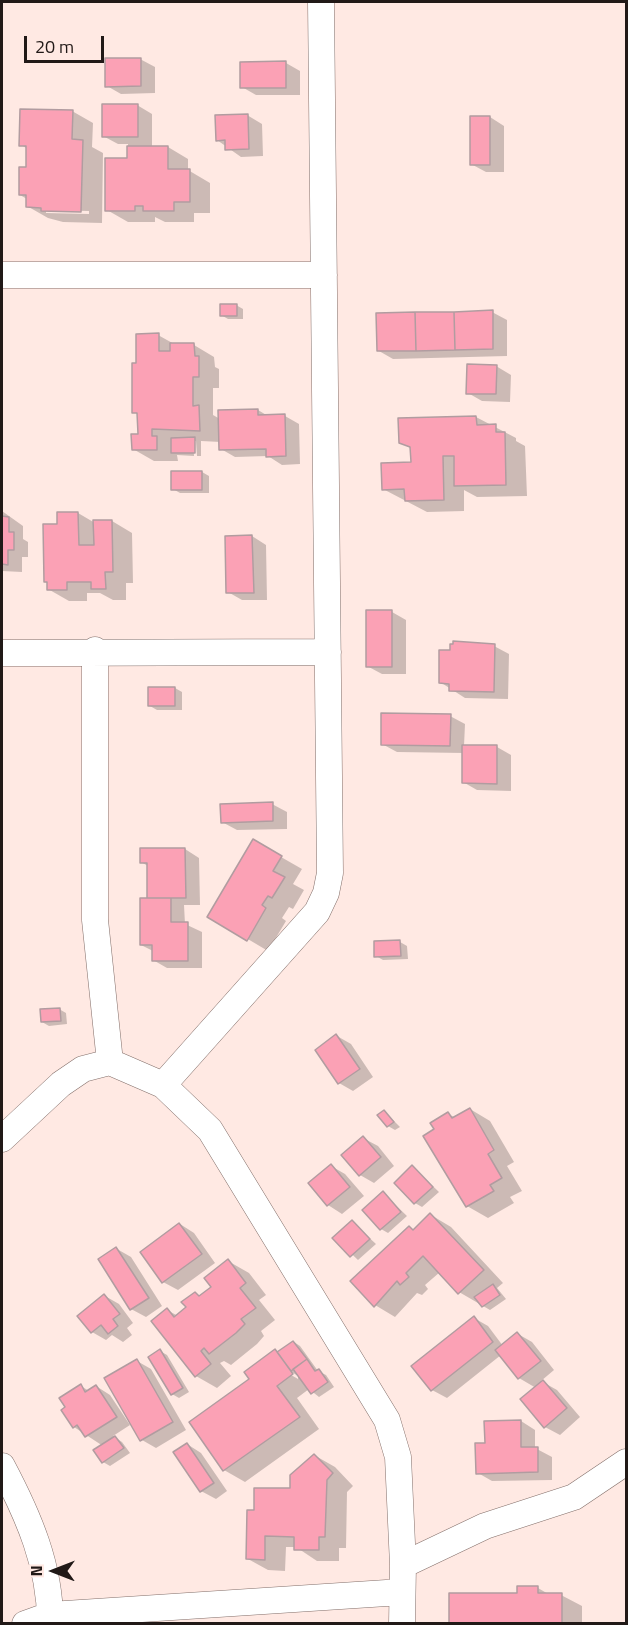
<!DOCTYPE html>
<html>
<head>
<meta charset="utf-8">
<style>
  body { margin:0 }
  #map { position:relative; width:628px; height:1625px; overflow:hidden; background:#ffe9e3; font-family:"Titillium Web",sans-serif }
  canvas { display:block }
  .frame { position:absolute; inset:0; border:3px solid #211917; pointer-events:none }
  .north { position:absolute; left:24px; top:1541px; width:60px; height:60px; -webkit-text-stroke:4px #ffe9e3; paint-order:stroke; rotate:270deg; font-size:16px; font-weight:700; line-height:24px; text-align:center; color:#211917 }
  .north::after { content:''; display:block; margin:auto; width:21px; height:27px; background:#211917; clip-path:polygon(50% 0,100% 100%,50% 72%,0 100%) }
  .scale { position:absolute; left:24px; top:36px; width:80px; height:27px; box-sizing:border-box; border:3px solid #211917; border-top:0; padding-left:8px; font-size:18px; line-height:21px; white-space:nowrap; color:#211917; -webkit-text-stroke:4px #ffe9e3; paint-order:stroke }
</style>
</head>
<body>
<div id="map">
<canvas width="628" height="1625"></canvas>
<div class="frame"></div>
<div class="north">N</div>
<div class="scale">20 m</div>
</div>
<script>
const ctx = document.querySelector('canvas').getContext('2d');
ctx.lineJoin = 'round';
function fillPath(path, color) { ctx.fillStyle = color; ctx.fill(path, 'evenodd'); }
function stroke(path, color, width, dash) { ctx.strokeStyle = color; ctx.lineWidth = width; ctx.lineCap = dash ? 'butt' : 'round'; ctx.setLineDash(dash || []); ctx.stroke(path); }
const shadow = new Path2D(`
  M140,59L155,67V93L121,94L107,86Z
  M286,63L300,71V95H256L242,87Z
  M137,105L152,114V147H168L188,159V170L210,183V213H194V222H165L155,217V222H128L107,210L128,159V144H118L103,136Z
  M72,111L93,123L92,147L103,153L102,223L63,222L48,218L27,206V199L20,195L28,169V149L21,145ZM46,210L89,211V214L46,213Z
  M247,115L262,124L263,156L241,157L217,140Z
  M490,117L504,126V172H486L471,164Z
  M236,305L243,309V319H228L221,315Z
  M492,312L507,320V356L393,359L379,351Z
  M158,335L176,345H194L214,357L215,367L219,369V388H213V415L220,419V412L258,410L268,416H285L299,424L300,464L282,465L268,456L235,457L221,449V442L201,441V456H197L196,441H193L194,456L177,455L178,461H154L133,449L139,436V415L134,412L138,364Z
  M496,366L511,375L510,402L482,401L468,393Z
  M476,417L516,438V441L525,446L527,496L477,497L464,490V511L427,512L383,489L412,463V449L400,442Z
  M202,472L209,476V493H180L173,489Z
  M2,511L23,526V539L28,542V557H22V572L2,571Z
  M78,513L95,523L112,521L132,533L133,583H126V600H113L100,593H87V601H69L48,589V583L45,582L59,526Z
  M252,536L266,545L267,600H242L228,592Z
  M392,612L406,620V674H382L367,666Z
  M494,646L509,654L508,699L465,698L440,682Z
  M150,688H175L182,692V710H157L150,706Z
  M450,716L465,724L464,746L497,747L511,755V791L477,790L463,782L464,753L397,752L382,744Z
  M272,804L287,812V829L237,830L222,822Z
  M253,841L302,869L293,884L304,890L293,909L289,907L282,918L286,921L268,951L209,916Z
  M185,849L199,858L200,905H184L185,924L202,932V968H167L153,960V951L141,945L148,900V866L141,862Z
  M400,942L407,946L408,959L383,960L376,956Z
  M59,1009L66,1013L67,1024L49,1026L42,1022Z
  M337,1036L351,1044L373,1077L353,1091L339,1083Z
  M470,1109L490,1121L514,1162L507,1166L522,1191L510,1197L514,1203L488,1218L467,1206L436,1130L448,1114L456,1118Z
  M384,1111L400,1127L395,1130L388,1126Z
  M363,1138L378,1146L394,1166L374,1183L360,1175Z
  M331,1166L345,1174L364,1196L342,1214L328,1205L310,1184Z
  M413,1167L439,1192L422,1207L415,1203Z
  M383,1193L407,1216L388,1233L381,1229Z
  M431,1215L451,1227L503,1283L497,1288L506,1299L490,1310L459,1292L440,1272L425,1285L428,1289L422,1295L417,1293L395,1317L375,1305L409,1228L414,1230Z
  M352,1222L376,1244L358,1260L335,1238Z
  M180,1224L194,1233L215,1263L178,1290L163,1282Z
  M117,1249L131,1257L162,1306L146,1317L131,1309Z
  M228,1261L249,1273L266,1295L259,1300L275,1320L261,1331L264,1336L257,1344L231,1365L224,1361L220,1363L231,1376L217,1388L196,1376L167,1310L178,1316L188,1308L195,1293L201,1297L213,1287Z
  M105,1296L119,1304L133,1323L127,1328L132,1335L123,1342L112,1335L106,1340L92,1332Z
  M474,1318L488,1326L503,1346L518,1334L532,1342L554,1370L541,1381L557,1390L580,1417L560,1435L545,1427L536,1388L519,1378L501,1355L447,1398L432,1390L414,1366Z
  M294,1342L300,1346L318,1371L326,1375L334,1387L319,1397L309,1389L297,1398L319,1429L245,1482L224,1470L251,1379L275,1351L279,1353ZM287,1369L298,1376V1379L286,1372Z
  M160,1351L167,1355L189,1392L179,1398L172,1394Z
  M137,1361L151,1369L186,1430L156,1448L142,1440Z
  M81,1386L89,1391L96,1386L110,1395L130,1425L113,1436L122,1442L130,1453L110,1466L103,1462V1446L74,1427Z
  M521,1421L535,1430V1448L552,1457V1480L492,1481L478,1473L486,1445Z
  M187,1444L201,1453L227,1491L216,1499L201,1491Z
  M314,1455L335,1467L353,1486L347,1492L346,1548H339V1561H317L296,1547H286L285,1571L268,1570L248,1559L255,1512L291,1490Z
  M538,1588L550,1595H561L582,1606V1624H451Z`);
const building = new Path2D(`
  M105,58H141V86L105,87Z
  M286,61V88H240V62Z
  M102,104H138V137H102Z
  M20,109L73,110L72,139L83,140L81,212L41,211V208L26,207V195H19V167H26V146H19Z
  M248,114L249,149L225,150V140L216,141L215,115Z
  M470,116H490V165H470Z
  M127,146H168V169H190V202H174V211H143V206H135V211H105V158H127Z
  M220,304H237V316H220Z
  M493,310V349L455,350L454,312Z
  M415,312L416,351H377L376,313Z
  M415,312H454L455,350L416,351Z
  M159,333V351H170V343H194L195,356H199V377H193V406L199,405L200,431L152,429V436H157V450H132L131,434H138L137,413H132V363H136V334Z
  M467,364L497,365L496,394H466Z
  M258,409V415L285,414L286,456L266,457V449L219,450L218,410Z
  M476,416L477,425L496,424V432H505L506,485L454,486V456H443L444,500L405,501L404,489L382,490L381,463L411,462L410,447L399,443L398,418Z
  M195,437V453H171V438Z
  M171,471H202V490H171Z
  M57,512H78L79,545H94L93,520H112L113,572H105L106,589H91V582H67V590H47V582H44L43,524H57Z
  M2,516L9,517V532H14V550H8V565L2,564Z
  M252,535L254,593H226L225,536Z
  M366,610H392V667H366Z
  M453,641L495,644L494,692L449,691V684L439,683V650H450V644H453Z
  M148,687H175V706H148Z
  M381,713L451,714L450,746L381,745Z
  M462,745H497V784L462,783Z
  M273,802V821L221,823L220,804Z
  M253,839L282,856L273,871L285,877L272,898L268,896L262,905L266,908L247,941L207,917Z
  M140,848H185L186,898H147V863H140Z
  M140,898H171V922H188V961H152V945H140Z
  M400,940L401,956L374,957V941Z
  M60,1008L61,1021L41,1022L40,1009Z
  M336,1034L360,1069L338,1084L315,1050Z
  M470,1108L494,1150L488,1154L502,1178L490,1185L494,1191L466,1207L423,1136L434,1129L430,1123L448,1112L452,1118Z
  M384,1110L394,1122L387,1127L377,1115Z
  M363,1136L381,1157L359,1176L341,1155Z
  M331,1164L350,1187L327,1206L308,1183Z
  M412,1165L433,1187L414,1204L394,1183Z
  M383,1191L401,1212L380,1230L362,1210Z
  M430,1213L484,1270L458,1294L423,1256L406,1273L409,1277L400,1285L397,1281L374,1307L350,1281L409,1226L413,1230Z
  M352,1220L370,1239L350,1257L332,1238Z
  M179,1223L202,1254L162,1283L140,1252Z
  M116,1247L149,1298L130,1310L98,1259Z
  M228,1259L246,1283L240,1288L256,1308L241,1319L245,1324L236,1333L209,1354L204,1348L201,1351L211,1364L195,1377L151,1321L167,1308L174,1317L186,1307L181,1302L195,1292L199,1296L211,1287L204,1278Z
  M493,1284L500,1295L482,1307L474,1297Z
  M104,1294L120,1314L113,1319L118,1326L108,1334L101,1325L91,1333L77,1316Z
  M474,1316L493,1342L431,1391L411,1366Z
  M517,1332L541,1361L518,1379L495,1350Z
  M293,1341L307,1359L291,1371L277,1352Z
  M160,1349L183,1388L171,1395L148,1357Z
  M275,1349L293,1374L277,1386L300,1417L223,1471L189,1422L249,1379L244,1372Z
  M137,1359L173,1422L140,1441L104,1378Z
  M307,1359L315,1371L319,1369L328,1382L311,1394L293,1369Z
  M543,1380L567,1408L544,1428L520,1399Z
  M81,1384L85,1392L96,1385L117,1417L85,1437L77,1425L73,1428L61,1410L65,1407L59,1398Z
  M521,1420V1447H538V1472L476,1474L475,1443H485L484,1421Z
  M115,1436L124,1448L102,1463L93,1450Z
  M187,1443L214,1483L200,1492L173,1452Z
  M314,1454L333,1473L327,1480L325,1537H319V1550H294V1537L265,1536V1560L246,1559L247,1510H254V1488H290V1475Z
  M517,1586H538V1593H562V1624H449V1593H517Z`);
const street = new Path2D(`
  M2,275H324
  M95,650V920L110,1062
  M2,653L328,652
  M163,1085L317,912L326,893L330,873L321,2
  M2,1139L61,1084L83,1069L110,1062L163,1085L210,1130L387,1420L398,1457L403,1565L402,1624
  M2,1466C28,1515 51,1567 50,1624
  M403,1565L485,1526L574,1497L626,1462
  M25,1624L50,1615L402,1592`);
fillPath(shadow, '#0003');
fillPath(building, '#fba1b5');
stroke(building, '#b19ca0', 1.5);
stroke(street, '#836f6a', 27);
stroke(street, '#fff', 26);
</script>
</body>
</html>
